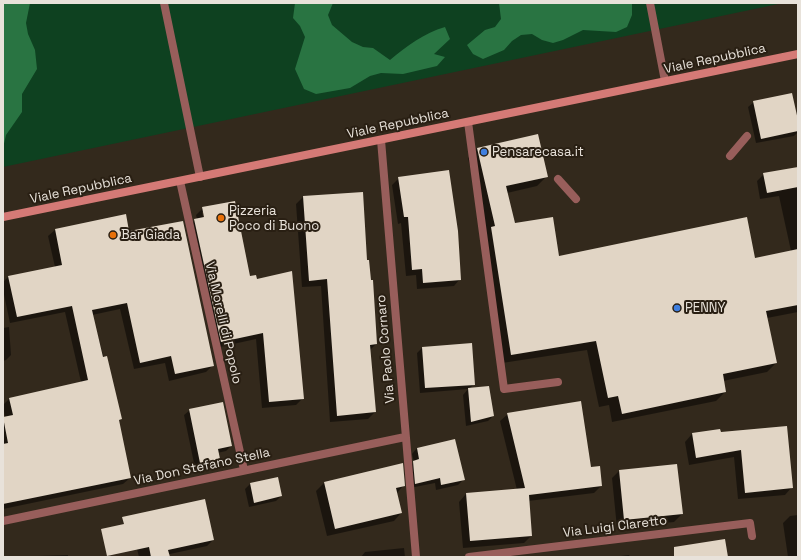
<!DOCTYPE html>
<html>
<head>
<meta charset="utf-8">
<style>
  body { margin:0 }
  #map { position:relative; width:801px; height:560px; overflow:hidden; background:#33291c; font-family:"Space Grotesk",sans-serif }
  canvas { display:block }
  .frame { position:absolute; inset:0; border:4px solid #e8e2da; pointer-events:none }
</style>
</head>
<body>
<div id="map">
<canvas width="801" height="560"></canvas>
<div class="frame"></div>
</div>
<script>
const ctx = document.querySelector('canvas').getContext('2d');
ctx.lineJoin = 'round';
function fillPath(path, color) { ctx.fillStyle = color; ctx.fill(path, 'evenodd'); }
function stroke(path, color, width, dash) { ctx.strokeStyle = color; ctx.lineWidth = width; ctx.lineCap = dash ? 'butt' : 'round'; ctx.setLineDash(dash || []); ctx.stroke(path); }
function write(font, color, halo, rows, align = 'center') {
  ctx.font = font + ' "Space Grotesk",sans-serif'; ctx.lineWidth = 4; ctx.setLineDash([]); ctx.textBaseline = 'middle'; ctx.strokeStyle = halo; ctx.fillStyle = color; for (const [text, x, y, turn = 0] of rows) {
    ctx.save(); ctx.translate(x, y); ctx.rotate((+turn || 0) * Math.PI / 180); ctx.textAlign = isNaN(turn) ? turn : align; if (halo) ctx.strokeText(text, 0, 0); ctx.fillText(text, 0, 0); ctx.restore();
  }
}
const green = new Path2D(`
  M3,3H783L3,167Z`);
const forest = new Path2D(`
  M3,3H30L26,23L28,34L35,50L37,69L22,94V112L6,135L3,148Z
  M295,3H333L328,15L332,25L352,42L363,47L373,48L390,60C407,46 424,33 445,27L450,39L434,54L445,57L437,66L403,74L381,73L370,76L350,88L316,94L304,89L295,69L305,37L300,26L293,18Z
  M499,3H632V15L627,27L616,32L583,30L563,40L553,43L542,40L532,34L521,35L512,41L504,50L483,59L473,54L467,45L485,30L495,27L501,19Z`);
const shadow = new Path2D(`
  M754,102L798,125V132L794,136L756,143L748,107Z
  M477,148L546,177L537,186L507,193L514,224L558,258L754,259L791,251L779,196L760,199L757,181L764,174L798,168V312L767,318L776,363L767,372L723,381L725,392L716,401L612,422L609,405L599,407L587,350L502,363L485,234L468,158Z
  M399,178L460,279L454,286L417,289L416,275L406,276L401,223L398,224L392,185Z
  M303,197L366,261L376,344L369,351L375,412L368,419L330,422L321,286L302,287L296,204Z
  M203,208L249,277L303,398L296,405L262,408L256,339L215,348L188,226L197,219L196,215ZM202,212H204V222Z
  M55,230L128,233L213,365L206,372L169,381L165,363L134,369L120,309L92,315L121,419L118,421L130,478L123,484L3,509V418L5,417L3,405L9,399L81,382L65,312L10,323L3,290V282L8,277L55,267L48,236Z
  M9,327L11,355L6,360L3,361V328Z
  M422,348L474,384L469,389L493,416L488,421L466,426L463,395L468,389L420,393L417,353Z
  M190,410L231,446L226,451L217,453L219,459L213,464L195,468L184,415Z
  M508,414L601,486L594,493L528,501L531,536L524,543L463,548L459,502L466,494L517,490L500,421Z
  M719,430L720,433L792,487L785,495L738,499L734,457L689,465L685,442L692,434Z
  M417,448L464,479L458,485L436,490L435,483L410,488L409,467L414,462L412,454Z
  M402,465L403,486L397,493L401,513L394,521L327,536L316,491L324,483Z
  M619,471L682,514L674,522L617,528L612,478Z
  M250,484L281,496L276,501L249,507L245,489Z
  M798,515V557H788L783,523L790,516Z
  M130,521L213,540L207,546L156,557H139Z
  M404,548L405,557H361L365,552Z
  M68,555V557H37L38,556Z
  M629,555L630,557H613Z`);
const building = new Path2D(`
  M792,93L798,120V131L761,139L753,101Z
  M538,134L548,177L506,186L515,223L553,217L559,256L747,217L755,258L798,249V305L766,311L777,363L723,374L726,392L622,414L618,396L608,398L596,341L511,355L491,227L495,226L477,148Z
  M798,167V187L767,193L763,173Z
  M449,170L458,231L461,280L423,283L422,269L412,270L408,217H404L398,177Z
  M363,192L367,260H369L371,280H373L377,344L370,345L376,412L337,416L327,279L309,281L303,196Z
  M235,201L250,276L256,275L257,279L292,271L304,399L269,402L263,333L221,342L194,219L204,217L202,207Z
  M126,214L129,231L183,221L214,366L175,374L171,356L140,363L127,303L92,310L103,357L107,356L122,419L119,420L131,478L3,504V444L8,443L3,417L13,415L9,398L88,380L72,306L17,317L8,276L62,265L55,229Z
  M472,343L475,385L425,388L422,347Z
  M489,386L494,416L471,422L468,388Z
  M581,401L591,467L600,466L602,486L529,495L532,536L470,541L466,493L525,488L507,413Z
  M223,402L232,446L218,449L220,459L200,463L189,409Z
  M787,426L793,488L745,493L741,450L696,458L692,433L720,429L721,432Z
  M455,439L465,480L441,485L440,478L415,484L413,461L419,459L417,448Z
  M403,463L405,486L396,488L402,513L335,529L324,482Z
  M677,464L683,514L624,520L619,470Z
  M278,477L282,496L254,503L250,483Z
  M205,499L214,540L168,550L170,557H151L149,547L107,556L101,529L124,524L122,517Z
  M725,539L728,557H674V547Z`);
const service = new Path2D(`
  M164,3L200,177
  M650,3L665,81
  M468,122L504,389L558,382
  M730,156L747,136
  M558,179L576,199`);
const minor = new Path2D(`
  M381,140L416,557
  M180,181L244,470
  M3,521L405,437
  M469,557L750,523L752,536`);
const secondary = new Path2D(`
  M3,217L798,54`);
const markers = [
  [484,152,4,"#3f7fe0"],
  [221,218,4,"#e8710a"],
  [113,235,4,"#e8710a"],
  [677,308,4,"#3f7fe0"]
];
const streetNames = [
  ["Viale Repubblica",715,59,-12],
  ["Viale Repubblica",398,124,-12],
  ["Viale Repubblica",81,189,-12],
  ["Via Morelli di Popolo",223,323,77],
  ["Via Paolo Cornaro",386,349,-95],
  ["Via Don Stefano Stella",202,467,-12],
  ["Via Luigi Claretto",615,527,-7]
];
const poiNames = [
  ["Pensarecasa.it",492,152],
  ["Pizzeria",229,211],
  ["Poco di Buono",229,226],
  ["Bar Giada",121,235],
  ["PENNY",685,308]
];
fillPath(green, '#0e4120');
fillPath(forest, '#297442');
fillPath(shadow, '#0007');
fillPath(building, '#e1d5c5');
stroke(service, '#985e5b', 8);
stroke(minor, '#985e5b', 8);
stroke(secondary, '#d57a76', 8);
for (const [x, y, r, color] of markers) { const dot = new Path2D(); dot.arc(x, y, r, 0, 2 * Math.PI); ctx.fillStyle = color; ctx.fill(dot); stroke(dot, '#291f13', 1.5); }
write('13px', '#e8e2da', '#291f13', streetNames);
write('13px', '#e8e2da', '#291f13', poiNames, 'left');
</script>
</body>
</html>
